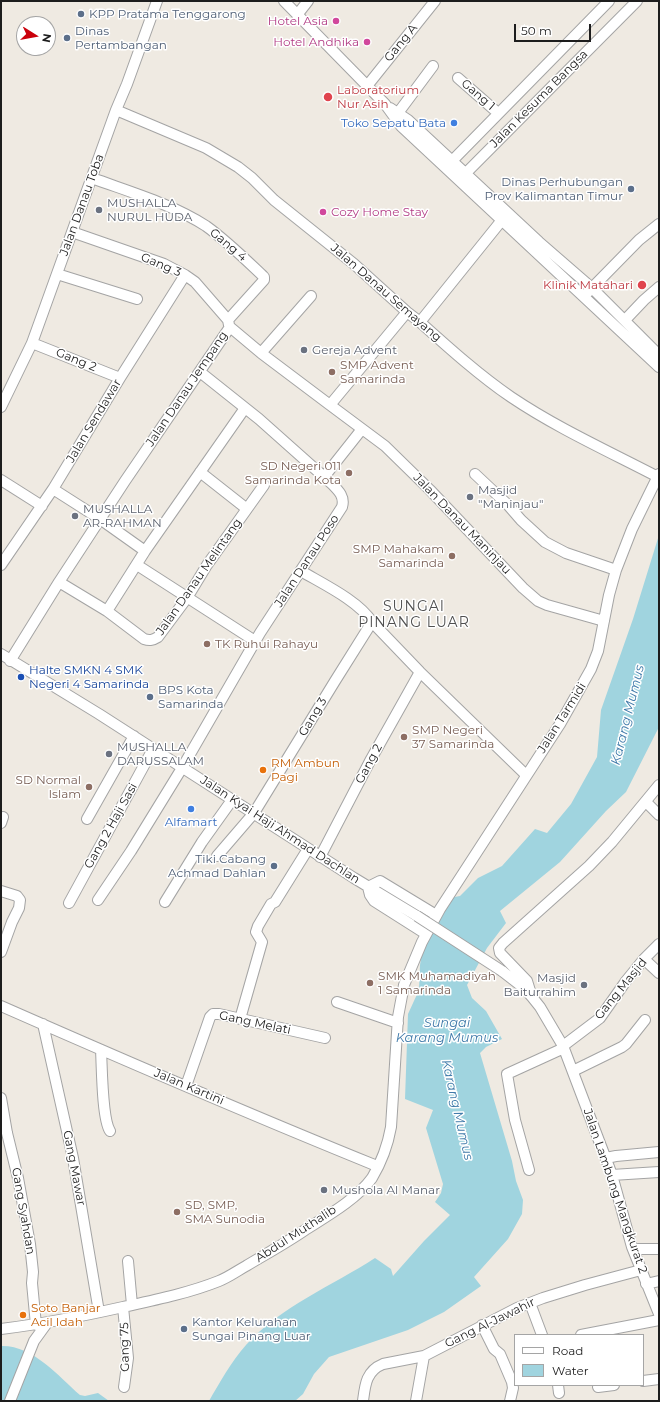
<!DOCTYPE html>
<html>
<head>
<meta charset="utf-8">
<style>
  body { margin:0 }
  #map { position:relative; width:660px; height:1402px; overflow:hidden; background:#efeae2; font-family:Montserrat,sans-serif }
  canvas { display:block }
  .frame { position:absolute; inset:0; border:2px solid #1d1d1d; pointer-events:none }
  .legend { position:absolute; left:514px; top:1334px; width:130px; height:52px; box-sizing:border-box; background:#fff; border:1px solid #a5a5a5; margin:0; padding:5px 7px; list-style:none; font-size:12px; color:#1d1d1d }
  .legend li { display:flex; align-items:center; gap:8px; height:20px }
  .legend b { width:20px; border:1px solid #a5a5a5 }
  .north { position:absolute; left:16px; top:16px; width:40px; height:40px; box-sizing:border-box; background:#fff; border:1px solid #a5a5a5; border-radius:50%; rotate:101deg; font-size:11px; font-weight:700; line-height:16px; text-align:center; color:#1d1d1d }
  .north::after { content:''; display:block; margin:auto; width:14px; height:18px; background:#ca000b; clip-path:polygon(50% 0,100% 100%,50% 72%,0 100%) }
  .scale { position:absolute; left:514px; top:24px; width:77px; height:18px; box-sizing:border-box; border:2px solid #1d1d1d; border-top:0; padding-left:5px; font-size:12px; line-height:14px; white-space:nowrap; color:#1d1d1d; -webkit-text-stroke:3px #fff; paint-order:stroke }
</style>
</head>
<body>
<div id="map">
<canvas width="660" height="1402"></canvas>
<div class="frame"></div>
<ul class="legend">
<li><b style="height:5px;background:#fff"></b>Road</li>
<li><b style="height:11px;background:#a0d4df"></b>Water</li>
</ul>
<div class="north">N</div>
<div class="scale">50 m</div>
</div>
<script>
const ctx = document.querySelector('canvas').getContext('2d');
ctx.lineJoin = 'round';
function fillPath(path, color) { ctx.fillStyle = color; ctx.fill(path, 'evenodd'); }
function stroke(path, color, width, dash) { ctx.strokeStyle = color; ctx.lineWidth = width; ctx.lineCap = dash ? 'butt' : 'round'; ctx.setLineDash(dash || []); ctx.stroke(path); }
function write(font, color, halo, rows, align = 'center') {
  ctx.font = font + ' Montserrat,sans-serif'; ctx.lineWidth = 3; ctx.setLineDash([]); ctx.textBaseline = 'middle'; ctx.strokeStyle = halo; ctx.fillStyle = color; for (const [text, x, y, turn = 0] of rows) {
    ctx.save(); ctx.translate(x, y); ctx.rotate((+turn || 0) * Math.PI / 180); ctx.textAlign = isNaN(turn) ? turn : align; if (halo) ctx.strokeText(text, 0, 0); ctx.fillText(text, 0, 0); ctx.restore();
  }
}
const water = new Path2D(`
  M659,535V727L626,792L606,811L560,862L500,911L506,923L487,948L467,985L472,998L486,1011L502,1039L486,1047L480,1053L512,1161L516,1181L523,1200L522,1214L508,1239L474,1277L481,1286L444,1312L408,1330L329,1357L314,1374L303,1394L295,1401H209C220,1382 231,1362 246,1345C281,1306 332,1286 375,1258L391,1269L393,1276L424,1241L450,1215L435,1202L441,1193L443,1184L426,1128L433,1110L405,1099L408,1014L419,990L420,965L423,946L449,898L460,896L478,878L502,866L535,829L547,833L571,804L597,757L601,710L633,619Z
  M1,1346C33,1345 58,1376 80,1395L85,1396L98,1393L109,1401H1Z`);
const minor = new Path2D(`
  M284,1L385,104L401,126L659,367
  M297,15L308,1
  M458,78L498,113
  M367,86L435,1
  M390,108L408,120L539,242L592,288L659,355
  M116,110L206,148L238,167L252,178L274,200L354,264L407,312L420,322C449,348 479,375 511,397C557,428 608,451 658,477
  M398,113L433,66
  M448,165L609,1
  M462,177L637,1
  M92,178C130,192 172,204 206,226C227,241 245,259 264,277V280L228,320
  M72,232L164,264L185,275L195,282L228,320L229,325
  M57,274L137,299
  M587,293L639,240L659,224
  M625,320L644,300L659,287
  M420,322L502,220
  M32,343L120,378
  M261,353L311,296
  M330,405L385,446L430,490L523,588L538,601L547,605L604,621
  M1,407L32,343L116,110L127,84L157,1
  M200,472L247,509
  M475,474L508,505L521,520L545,542L566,553L616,570
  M324,477L362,429
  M1,480L42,506
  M53,489L100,519L145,551
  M1,565L53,489L120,378L185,275
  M137,565L255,641
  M301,571C323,584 359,601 372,622L420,672L526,775
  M59,582L107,611L144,639C150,641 153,640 158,637L187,598L207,565L264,485
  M107,611L145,551L245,408
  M1,654L99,714L354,878L417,916
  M10,661L59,582L125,481L230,327L261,353L330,405L407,312
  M646,802L659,815
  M87,819L134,736
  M1,823L3,817
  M217,856L254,813L335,681L372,622
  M320,857L370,761L420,672
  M1,891L17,896L20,900L19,908L12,922L1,952
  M98,900L131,851L182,768L260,633L342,507C345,497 339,491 332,484L259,419L200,372
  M165,902L202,842L232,800
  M69,903L153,749
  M426,934L374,901L370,895L368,887L380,881L436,915
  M644,959L659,973
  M502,971L524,988L532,997L540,1007L563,1046L612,1175L632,1247L659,1314
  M531,994L527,981L500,953L499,948L503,943L589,866L612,842L659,785
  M337,1002L398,1023
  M1,1006C126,1061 251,1115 377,1166
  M240,1019L262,942L256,932L258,926L271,904L275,902L308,849
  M43,1024L73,1158L99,1312
  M563,1046L600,1018L626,981L644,959L659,944
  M101,1050C102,1067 102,1119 110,1131
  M573,1071L622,1047L626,1044L645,1020
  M186,1086L210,1017L213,1014H219L325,1038
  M1,1098L7,1133L18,1178L30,1244L33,1272L32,1283L36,1325
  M606,1158L616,1156L659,1152
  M529,1170L515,1120L507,1074L564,1048
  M612,1175L659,1172
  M633,1249H659
  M128,1261L132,1305
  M646,1284L659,1281
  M530,1303L542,1335
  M123,1307L128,1358L124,1387
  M482,1325L494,1349L500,1354L512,1382L513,1388L510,1401
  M1,1329C42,1324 83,1316 123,1307C155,1300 189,1293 219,1281C229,1277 237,1271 246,1266C266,1254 286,1243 305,1230C327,1216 357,1199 372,1178C381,1163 388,1144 391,1127L398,1017L404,985L422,942L440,909L560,724L591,669L598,651L609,595L616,570L632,529L659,474
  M581,1335L659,1320
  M643,1381L659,1379
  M558,1385L559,1393
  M598,1387L614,1385
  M10,1401L34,1341L47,1323
  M363,1401C365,1385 366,1371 383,1364L424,1356L517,1308L543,1298L585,1285L641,1270
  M416,1401L424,1356`);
const minorBridge = new Path2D(`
  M417,916L502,971`);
const markers = [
  [81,14,4,"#5c6f8a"],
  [336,21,4,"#d1479c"],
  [67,38,4,"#5c6f8a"],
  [367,42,4,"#d1479c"],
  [328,97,5,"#e0444e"],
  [454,123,4,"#3f7fe0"],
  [631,189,4,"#5c6f8a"],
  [99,210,4,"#6b7280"],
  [323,212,4,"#d1479c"],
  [642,285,5,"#e0444e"],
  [304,350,4,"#6b7280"],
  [332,372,4,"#8d6e63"],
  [349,473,4,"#8d6e63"],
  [470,497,4,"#6b7280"],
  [75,516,4,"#6b7280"],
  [452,556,4,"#8d6e63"],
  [207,644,4,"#8d6e63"],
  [21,677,4,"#1a4fb4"],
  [150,697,4,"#5c6f8a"],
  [404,737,4,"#8d6e63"],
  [109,754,4,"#6b7280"],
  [263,770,4,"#e8710a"],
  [89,787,4,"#8d6e63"],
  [191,809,4,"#3f7fe0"],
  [274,866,4,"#5c6f8a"],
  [370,983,4,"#8d6e63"],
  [584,985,4,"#6b7280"],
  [324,1190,4,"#6b7280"],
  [177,1212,4,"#8d6e63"],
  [23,1315,4,"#e8710a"],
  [184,1329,4,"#5c6f8a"]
];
const serviceNames = [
  ["KPP Pratama Tenggarong",89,14],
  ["Dinas",75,31],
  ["Pertambangan",75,45],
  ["Dinas Perhubungan",623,182,"right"],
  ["Prov Kalimantan Timur",623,196,"right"],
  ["BPS Kota",158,690],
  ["Samarinda",158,704],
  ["Tiki Cabang",266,859,"right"],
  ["Achmad Dahlan",266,873,"right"],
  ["Kantor Kelurahan",192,1322],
  ["Sungai Pinang Luar",192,1336]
];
const hotelNames = [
  ["Hotel Asia",328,21],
  ["Hotel Andhika",359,42],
  ["Cozy Home Stay",331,212,"left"]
];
const streetNames = [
  ["Gang A",401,43,-51],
  ["Gang 1",478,95,41],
  ["Jalan Kesuma Bangsa",539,99,-45],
  ["Jalan Danau Toba",82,205,-70],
  ["Gang 4",228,245,40],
  ["Gang 3",161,265,23],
  ["Jalan Danau Semayang",386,293,41],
  ["Gang 2",76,360,22],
  ["Jalan Danau Jempang",187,389,-56],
  ["Jalan Sendawar",94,421,-59],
  ["Jalan Danau Maninjau",462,524,46],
  ["Jalan Danau Poso",307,561,-57],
  ["Jalan Danau Melintang",199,577,-55],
  ["Gang 3",313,717,-59],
  ["Jalan Tarmidi",562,718,-58],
  ["Gang 2",369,764,-62],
  ["Gang 2 Haji Sasi",111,826,-61],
  ["Jalan Kyai Haji Ahmad Dachlan",280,830,33],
  ["Gang Masjid",621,989,-51],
  ["Gang Melati",255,1023,12],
  ["Jalan Kartini",189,1087,23],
  ["Gang Mawar",74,1168,79],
  ["Jalan Lambung Mangkurat 2",615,1191,71],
  ["Gang Syahdan",23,1211,80],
  ["Abdul Muthalib",296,1234,-33],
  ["Gang Al-Jawahir",490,1323,-26],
  ["Gang 75",125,1347,-91]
];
const healthNames = [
  ["Laboratorium",337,90],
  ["Nur Asih",337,104],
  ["Klinik Matahari",633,285,"right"]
];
const shopNames = [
  ["Toko Sepatu Bata",446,123],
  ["Alfamart",191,822,"center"]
];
const worshipNames = [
  ["MUSHALLA",107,203],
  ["NURUL HUDA",107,217],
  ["Gereja Advent",312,350],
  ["Masjid",478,490],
  ["\"Maninjau\"",478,504],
  ["MUSHALLA",83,509],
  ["AR-RAHMAN",83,523],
  ["MUSHALLA",117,747],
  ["DARUSSALAM",117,761],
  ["Masjid",576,978,"right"],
  ["Baiturrahim",576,992,"right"],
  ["Mushola Al Manar",332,1190]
];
const educationNames = [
  ["SMP Advent",340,365],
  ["Samarinda",340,379],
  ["SD Negeri 011",341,466,"right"],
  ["Samarinda Kota",341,480,"right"],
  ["SMP Mahakam",444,549,"right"],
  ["Samarinda",444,563,"right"],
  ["TK Ruhui Rahayu",215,644],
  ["SMP Negeri",412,730],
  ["37 Samarinda",412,744],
  ["SD Normal",81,780,"right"],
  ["Islam",81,794,"right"],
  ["SMK Muhamadiyah",378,976],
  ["1 Samarinda",378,990],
  ["SD, SMP,",185,1205],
  ["SMA Sunodia",185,1219]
];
const transitNames = [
  ["Halte SMKN 4 SMK",29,670],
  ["Negeri 4 Samarinda",29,684]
];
const foodNames = [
  ["RM Ambun",271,763],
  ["Pagi",271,777],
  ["Soto Banjar",31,1308],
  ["Acil Idah",31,1322]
];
const waterNames = [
  ["Karang Mumus",628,715,-76],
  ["Sungai",447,1023],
  ["Karang Mumus",447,1038],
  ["Karang Mumus",457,1110,77]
];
const quarterNames = [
  ["SUNGAI",414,607],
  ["PINANG LUAR",414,623]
];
fillPath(water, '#a0d4df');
stroke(minor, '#a4a4a4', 12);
stroke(minor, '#fff', 10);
stroke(minorBridge, '#a4a4a4', 12, []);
stroke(minorBridge, '#fff', 10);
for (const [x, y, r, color] of markers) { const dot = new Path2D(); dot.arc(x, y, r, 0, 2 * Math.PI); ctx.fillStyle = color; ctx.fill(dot); stroke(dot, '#fff', 1.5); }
write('12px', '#4e5e75', '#fff', serviceNames, 'left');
write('12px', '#b23c85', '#fff', hotelNames, 'right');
write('12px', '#1d1d1d', '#fff', streetNames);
write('12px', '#be3a42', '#fff', healthNames, 'left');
write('12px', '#366cbe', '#fff', shopNames, 'right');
write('12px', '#5b616d', '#fff', worshipNames, 'left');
write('12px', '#785e54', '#fff', educationNames, 'left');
write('12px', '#164399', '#fff', transitNames, 'left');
write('12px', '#c56008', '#fff', foodNames, 'left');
write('italic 13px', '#417baa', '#fff', waterNames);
ctx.letterSpacing = '1px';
write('14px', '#505050', '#fff', quarterNames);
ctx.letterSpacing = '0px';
</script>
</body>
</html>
